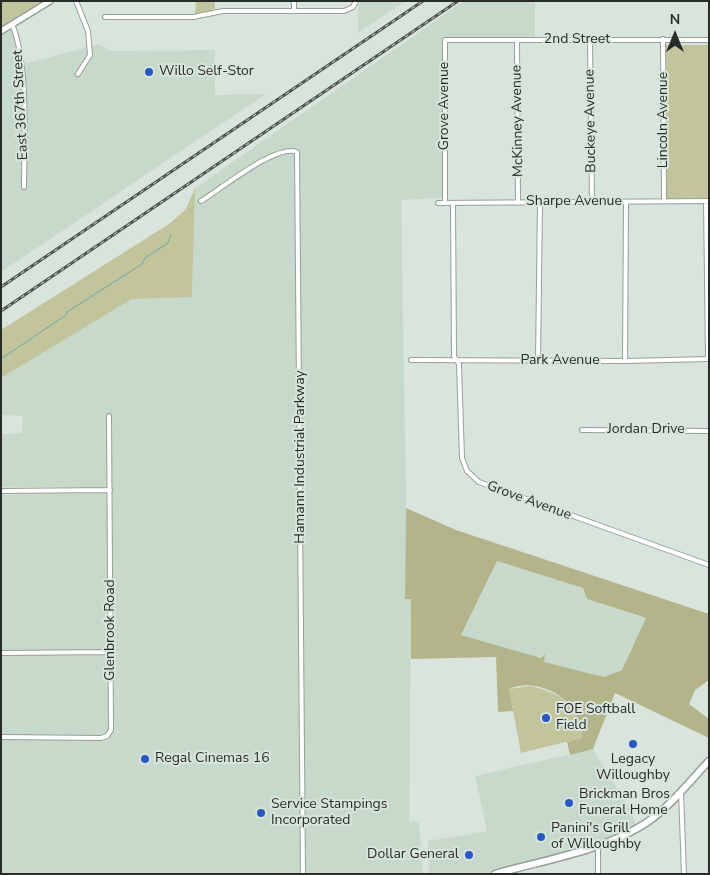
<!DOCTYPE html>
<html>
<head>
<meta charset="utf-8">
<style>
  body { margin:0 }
  #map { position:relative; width:710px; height:875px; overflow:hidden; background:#d9e5dc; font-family:"Nunito Sans",sans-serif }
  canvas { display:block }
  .frame { position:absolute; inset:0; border:2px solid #282c29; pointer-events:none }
  .north { position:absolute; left:650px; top:10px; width:50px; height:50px; -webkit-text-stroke:4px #d9e5dc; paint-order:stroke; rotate:0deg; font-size:14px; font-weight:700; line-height:20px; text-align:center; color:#282c29 }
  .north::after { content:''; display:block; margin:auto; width:18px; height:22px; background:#282c29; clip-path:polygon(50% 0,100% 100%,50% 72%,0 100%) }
</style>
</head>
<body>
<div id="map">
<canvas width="710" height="875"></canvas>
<div class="frame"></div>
<div class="north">N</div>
</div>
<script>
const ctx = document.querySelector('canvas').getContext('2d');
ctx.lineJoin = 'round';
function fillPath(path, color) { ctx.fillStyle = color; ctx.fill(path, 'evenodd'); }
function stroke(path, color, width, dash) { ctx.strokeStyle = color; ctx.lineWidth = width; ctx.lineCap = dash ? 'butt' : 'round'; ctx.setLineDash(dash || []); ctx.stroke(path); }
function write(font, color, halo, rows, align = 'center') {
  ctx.font = font + ' "Nunito Sans",sans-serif'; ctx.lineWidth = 4; ctx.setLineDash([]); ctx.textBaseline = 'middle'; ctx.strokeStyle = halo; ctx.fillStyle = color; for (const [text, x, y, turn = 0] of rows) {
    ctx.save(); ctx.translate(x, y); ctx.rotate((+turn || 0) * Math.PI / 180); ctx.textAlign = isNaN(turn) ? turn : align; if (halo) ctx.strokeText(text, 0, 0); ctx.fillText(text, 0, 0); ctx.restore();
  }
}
const built = new Path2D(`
  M358,1H406L358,33Z
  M464,1H535V39H442V198L401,200L406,493L405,598H411L409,822L419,821L423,874H1V495L80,493V487H1V434L22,433L23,416L1,415V378L132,299L192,296L195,188Z
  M12,27L16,39L21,95H26L24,64L99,44L111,51L215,50V95L266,94L1,272V33Z
  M497,561L583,588L587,599L646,619L622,670L604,677L543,662L545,654L541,658L461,635Z
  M593,749L630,809L637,827L598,843L483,874H429L428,841L487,831L475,776Z`);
const green = new Path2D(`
  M1,1H45L1,27Z
  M196,1H215V9L195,15Z
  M666,45H709V198L667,199Z
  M195,188L192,297L132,299L1,378V330L169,224L186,209Z
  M530,686C557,691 583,707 582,738L521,753L509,689Z`);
const forest = new Path2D(`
  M406,508L456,530L709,614V680L695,690L689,704L709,719V738L615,693L593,749L570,755L567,742L582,738C583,703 541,675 509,689L513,711L498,712L496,657L411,659V599H405ZM497,561L583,588L587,599L646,618L622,670L604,677L544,662L545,654L541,658L461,635Z`);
const stream = new Path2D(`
  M1,359L66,315L67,312L142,264L145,258L168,243L171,234`);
const minor = new Path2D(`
  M76,1L88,31L90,55L78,74
  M294,1V11
  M105,17H193L223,11H344L353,7L356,1
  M12,24C29,64 24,143 24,187
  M663,39L664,201
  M517,40L518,202
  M590,40L592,202
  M201,201C221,189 277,143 297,152L303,874
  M706,201L708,359
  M438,203L709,201
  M445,203V40H709
  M453,203L454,356L459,364L462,458L467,471L479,482L709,565
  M411,360L625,361L709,359
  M538,361L540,203
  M625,361L626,202
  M582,430L709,431
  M1,491L110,490
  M1,653L111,652
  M1,737L101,738L107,736L111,730L109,416
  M681,792L684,874
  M598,845V874`);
const tertiary = new Path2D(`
  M1,31L50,1`);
const primary = new Path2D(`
  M495,874C544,860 603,851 646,823C670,807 690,781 709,761`);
const rail = new Path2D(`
  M1,287L423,1
  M1,311L458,1`);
const markers = [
  [149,72,5,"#2657c5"],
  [546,718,5,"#2657c5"],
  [633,744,5,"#2657c5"],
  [145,759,5,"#2657c5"],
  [569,803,5,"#2657c5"],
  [261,813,5,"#2657c5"],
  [541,837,5,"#2657c5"],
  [469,855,5,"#2657c5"]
];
const streetNames = [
  ["2nd Street",577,40],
  ["East 367th Street",21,105,-93],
  ["Grove Avenue",445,106,-90],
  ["Lincoln Avenue",664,120,-90],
  ["McKinney Avenue",518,121,-91],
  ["Buckeye Avenue",591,121,-91],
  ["Sharpe Avenue",574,202],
  ["Park Avenue",560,361],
  ["Jordan Drive",646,430],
  ["Hamann Industrial Parkway",301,457,-90],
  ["Grove Avenue",529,501,20],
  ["Glenbrook Road",111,630,-90]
];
const poiNames = [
  ["Willo Self-Stor",159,72],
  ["FOE Softball",556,710],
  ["Field",556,726],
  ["Regal Cinemas 16",155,759],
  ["Legacy",633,760,"center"],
  ["Willoughby",633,776,"center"],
  ["Brickman Bros",579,795],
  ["Funeral Home",579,811],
  ["Service Stampings",271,805],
  ["Incorporated",271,821],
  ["Panini's Grill",551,829],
  ["of Willoughby",551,845],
  ["Dollar General",459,855,"right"]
];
fillPath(built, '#c7d9cb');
fillPath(green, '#c2c49c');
fillPath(forest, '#b3b489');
stroke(stream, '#6ea6a7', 1);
stroke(minor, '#95a098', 6);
stroke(tertiary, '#95a098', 8);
stroke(primary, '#95a098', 9);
stroke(minor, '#fff', 4);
stroke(tertiary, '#fff', 5);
stroke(primary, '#fff', 6);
stroke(rail, '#4e5450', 3);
stroke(rail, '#d9e5dc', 1, [4]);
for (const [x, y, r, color] of markers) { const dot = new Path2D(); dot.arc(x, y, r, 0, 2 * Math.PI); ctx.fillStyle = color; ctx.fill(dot); stroke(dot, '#d9e5dc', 2); }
write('14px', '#282c29', '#d9e5dc', streetNames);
write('14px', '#282c29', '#d9e5dc', poiNames, 'left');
</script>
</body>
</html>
